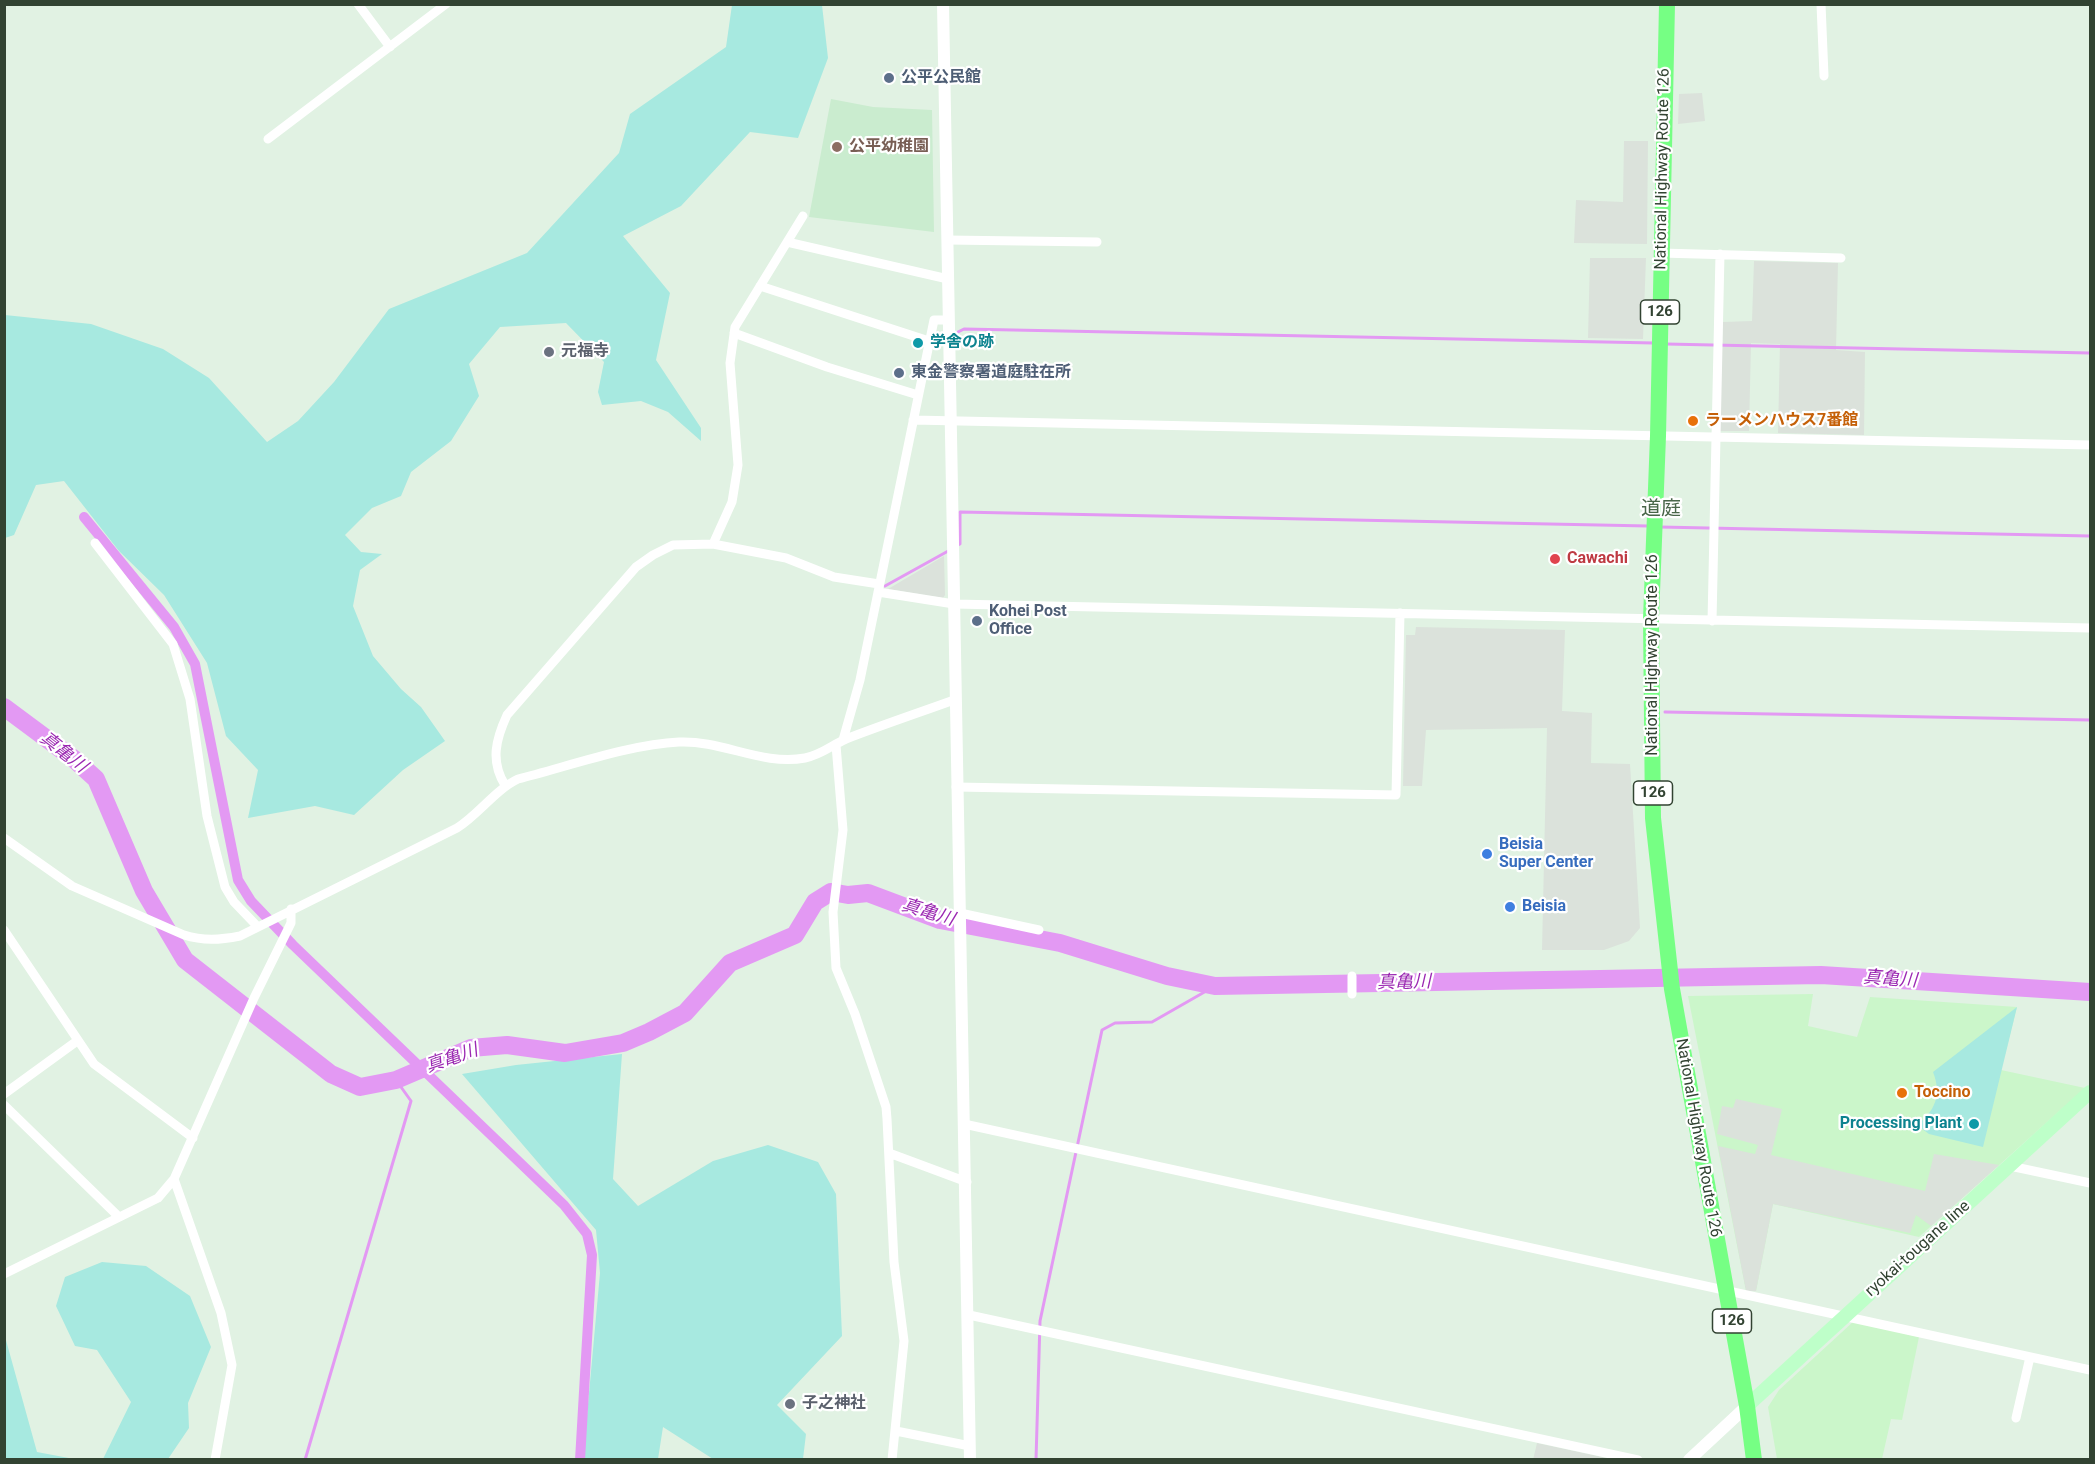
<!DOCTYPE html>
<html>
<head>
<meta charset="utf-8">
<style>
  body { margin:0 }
  #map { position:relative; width:2095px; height:1464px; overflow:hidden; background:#e1f2e3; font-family:Roboto,sans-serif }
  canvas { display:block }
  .frame { position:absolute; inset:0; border:6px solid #324332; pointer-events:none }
</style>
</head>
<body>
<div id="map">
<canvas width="2095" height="1464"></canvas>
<div class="frame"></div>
</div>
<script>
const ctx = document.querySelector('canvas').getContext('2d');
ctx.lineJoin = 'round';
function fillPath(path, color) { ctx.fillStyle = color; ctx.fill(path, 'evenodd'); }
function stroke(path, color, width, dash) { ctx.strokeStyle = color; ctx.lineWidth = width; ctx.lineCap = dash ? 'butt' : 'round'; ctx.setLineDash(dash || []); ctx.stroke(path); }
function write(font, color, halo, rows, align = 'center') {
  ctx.font = font + ' Roboto,"Noto Sans JP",sans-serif'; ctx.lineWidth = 4.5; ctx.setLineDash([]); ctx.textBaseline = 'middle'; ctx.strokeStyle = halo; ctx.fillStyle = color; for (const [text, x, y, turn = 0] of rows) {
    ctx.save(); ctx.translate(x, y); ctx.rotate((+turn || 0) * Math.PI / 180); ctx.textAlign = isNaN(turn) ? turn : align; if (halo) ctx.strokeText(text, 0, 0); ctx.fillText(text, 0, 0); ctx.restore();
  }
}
const commercial = new Path2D(`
  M1813,994L1808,1026L1857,1037L1870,997L2017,1007L2001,1070L2085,1088L1919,1237L1773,1204L1756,1291H1746L1688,996Z
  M1854,1321L1919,1337L1902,1420L1891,1419L1882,1459H1777L1768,1407L1779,1390Z`);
const education = new Path2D(`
  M831,99L873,107L932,110L934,232L809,217Z`);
const green = new Path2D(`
  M732,5H822L828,58L798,138L750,132L681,206L623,236L670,293L656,360L701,428V441L668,412L641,401L602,405L598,392L604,362L566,323L500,327L469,364L479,396L451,441L411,472L401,496L372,508L345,535L361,552L382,554L360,570L353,606L373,656L401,689L421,707L445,741L403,770L354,815L315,806L248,818L258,770L226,736L207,663L164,595L119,551L64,481L36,485L14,535L5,538V315L91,324L163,349L209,378L267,442L298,421L334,382L389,309L527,253L619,153L630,114L726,47Z
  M2017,1007L1983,1147L1929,1134L1917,1125C1935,1111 1942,1095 1933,1072Z
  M622,1054L613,1179L638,1206L713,1161L768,1145L818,1162L836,1194L842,1336L777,1405L806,1434L803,1459H713L663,1427L658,1459H583L600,1273L596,1230L462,1074L516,1065Z
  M102,1262L146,1266L190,1296L211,1347L188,1403L189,1428L168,1459H103L131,1402L97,1350L75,1346L56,1306L65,1277Z
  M4,1333L37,1452L74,1459H5Z`);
const parking = new Path2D(`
  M1702,93L1705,121L1678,124L1679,94Z
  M1624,141H1648L1647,244L1574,243L1576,200L1623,202Z
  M1590,258H1646L1643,339L1588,338Z
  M1754,261L1838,263L1836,350L1865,352L1864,435L1778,433L1780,344L1751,343L1749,431H1719L1723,322L1752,321Z
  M944,556L945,595L943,598L888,589Z
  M1416,627L1565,630L1562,711L1592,713L1591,763L1630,764L1640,928L1629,941L1604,950H1542L1547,728L1426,730L1422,786H1403L1406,635H1415Z
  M1736,1099L1782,1109L1771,1155L1925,1191L1934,1154L1999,1165L1931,1226L1916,1215L1910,1233L1773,1204L1756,1291H1746L1718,1146L1755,1154L1758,1145L1717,1134L1722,1106L1733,1108Z
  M1537,1443L1616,1460H1533Z`);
const stream = new Path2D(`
  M958,332L964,329L1654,343
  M1666,344L2090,353
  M1660,527L2090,536
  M956,546L960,544V512L1648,526
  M885,586L950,550
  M1665,712L2090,720
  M305,1460L411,1101L396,1080
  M1036,1460L1040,1321L1102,1030L1115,1023L1152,1022L1215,986`);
const canal = new Path2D(`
  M84,517L174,627L195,664L238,880L251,901L293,945L564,1205L587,1234L592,1255L580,1460`);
const river = new Path2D(`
  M4,707L74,759L96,779L144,891L185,960L331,1074L360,1087L396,1080L471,1048L507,1045L565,1053L623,1043L649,1032L685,1013L730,963L795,935L815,902L831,892L848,895L868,893L940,920L1060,943L1167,976L1215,986L1821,975L2090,992`);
const minor = new Path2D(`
  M358,4L390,47
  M1821,4L1824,76
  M268,139L446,4
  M947,240L1097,242
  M787,242L948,279
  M1661,253L1841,258
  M760,286L929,341
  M734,333L827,367L918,395
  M913,420L2090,445
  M95,543L173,644L190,699L207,816L225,887L234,902L257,926
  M713,544L732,502L738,465L730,363L735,327L803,216
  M878,592L954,604L2090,628
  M1712,621L1720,254
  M843,740L860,680L934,320H948
  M836,745L843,830L833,912L836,968L855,1014L886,1107L887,1119L894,1262L904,1341L892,1460
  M505,785C490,761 496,739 507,715L636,567L653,555L673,545L713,544L786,558L834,577L879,584
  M956,787L1396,795L1400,613
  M4,838L72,886L184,935C203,941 220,940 240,936L457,828C479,814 495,790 518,779C566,767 631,744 679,742C722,740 762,766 805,758C821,755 832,745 846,739C882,725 918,713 954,700
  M960,913L1039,930
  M4,930L94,1064L193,1138
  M1352,994V976
  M4,1094L77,1041
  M4,1105L119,1217
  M964,1124L2090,1370
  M889,1153L967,1182
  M2010,1166L2090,1183
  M174,1179L221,1313L232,1365L215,1460
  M4,1274L158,1198L174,1179L254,998L291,923V909
  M969,1315L1638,1460
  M2016,1418L2030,1357
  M896,1431L970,1446`);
const tertiary = new Path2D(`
  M943,4L970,1460
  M1689,1460L1747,1406`);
const secondary = new Path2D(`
  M1747,1406L2090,1092`);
const trunk = new Path2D(`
  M1667,4L1658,436L1651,619L1653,818L1672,989L1747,1406L1754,1460`);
const markers = [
  [889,78,6,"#5c6f8a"],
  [837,147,6,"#8d6e63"],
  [918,343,6,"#0f9aa8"],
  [549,352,6,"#6b7280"],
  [899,373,6,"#5c6f8a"],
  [1693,421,6,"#e8710a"],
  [1555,559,6,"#e0444e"],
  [977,621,6,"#5c6f8a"],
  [1487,854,6,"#3f7fe0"],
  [1510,907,6,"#3f7fe0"],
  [1902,1093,6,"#e8710a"],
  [1974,1124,6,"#0f9aa8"],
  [790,1404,6,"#6b7280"]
];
const shields = [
  [1660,312,39],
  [1653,793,39],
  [1732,1321,39]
];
const shieldNames = [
  ["126",1660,312],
  ["126",1653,793],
  ["126",1732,1321]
];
const serviceNames = [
  ["公平公民館",901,78],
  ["東金警察署道庭駐在所",911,373],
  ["Kohei Post",989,612],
  ["Office",989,630]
];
const educationNames = [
  ["公平幼稚園",849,147]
];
const streetNames = [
  ["National Highway Route 126",1663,169,-89],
  ["National Highway Route 126",1653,655,-90],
  ["National Highway Route 126",1698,1138,80],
  ["ryokai-tougane line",1918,1249,-42]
];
const cultureNames = [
  ["学舎の跡",930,343],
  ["Processing Plant",1962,1124,"right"]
];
const worshipNames = [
  ["元福寺",561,352],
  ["子之神社",802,1404]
];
const foodNames = [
  ["ラーメンハウス7番館",1705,421],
  ["Toccino",1914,1093]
];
const healthNames = [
  ["Cawachi",1567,559]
];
const shopNames = [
  ["Beisia",1499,845],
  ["Super Center",1499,863],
  ["Beisia",1522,907]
];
const waterNames = [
  ["真亀川",63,753,38],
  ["真亀川",928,913,17],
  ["真亀川",1890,980,4],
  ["真亀川",1404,983,-1],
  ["真亀川",452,1059,-19]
];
const quarterNames = [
  ["道庭",1661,510]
];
fillPath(commercial, '#cbf6ca');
fillPath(education, '#caeccf');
fillPath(green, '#a7e9e0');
fillPath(parking, '#dbe2db');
stroke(stream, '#e399f3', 3);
stroke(canal, '#e399f3', 10);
stroke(river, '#e399f3', 18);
stroke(minor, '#fff', 9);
stroke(tertiary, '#fff', 12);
stroke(secondary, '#beffc9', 14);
stroke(trunk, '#76ff84', 16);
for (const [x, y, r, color] of markers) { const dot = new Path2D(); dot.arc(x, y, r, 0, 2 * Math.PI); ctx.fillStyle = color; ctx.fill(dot); stroke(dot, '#fff', 2); }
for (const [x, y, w] of shields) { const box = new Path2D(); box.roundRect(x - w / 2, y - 12, w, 24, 4.5); ctx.fillStyle = '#fff'; ctx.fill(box); stroke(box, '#324332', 1.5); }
write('bold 15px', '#324332', null, shieldNames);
write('bold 16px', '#4e5e75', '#fff', serviceNames, 'left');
write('bold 16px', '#785e54', '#fff', educationNames, 'left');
write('16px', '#324332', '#fff', streetNames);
write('bold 16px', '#0d838f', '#fff', cultureNames, 'left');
write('bold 16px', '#5b616d', '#fff', worshipNames, 'left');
write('bold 16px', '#c56008', '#fff', foodNames, 'left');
write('bold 16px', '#be3a42', '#fff', healthNames, 'left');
write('bold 16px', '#366cbe', '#fff', shopNames, 'left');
write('italic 18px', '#9b28b2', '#fff', waterNames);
write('20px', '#496649', '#fff', quarterNames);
</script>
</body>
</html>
